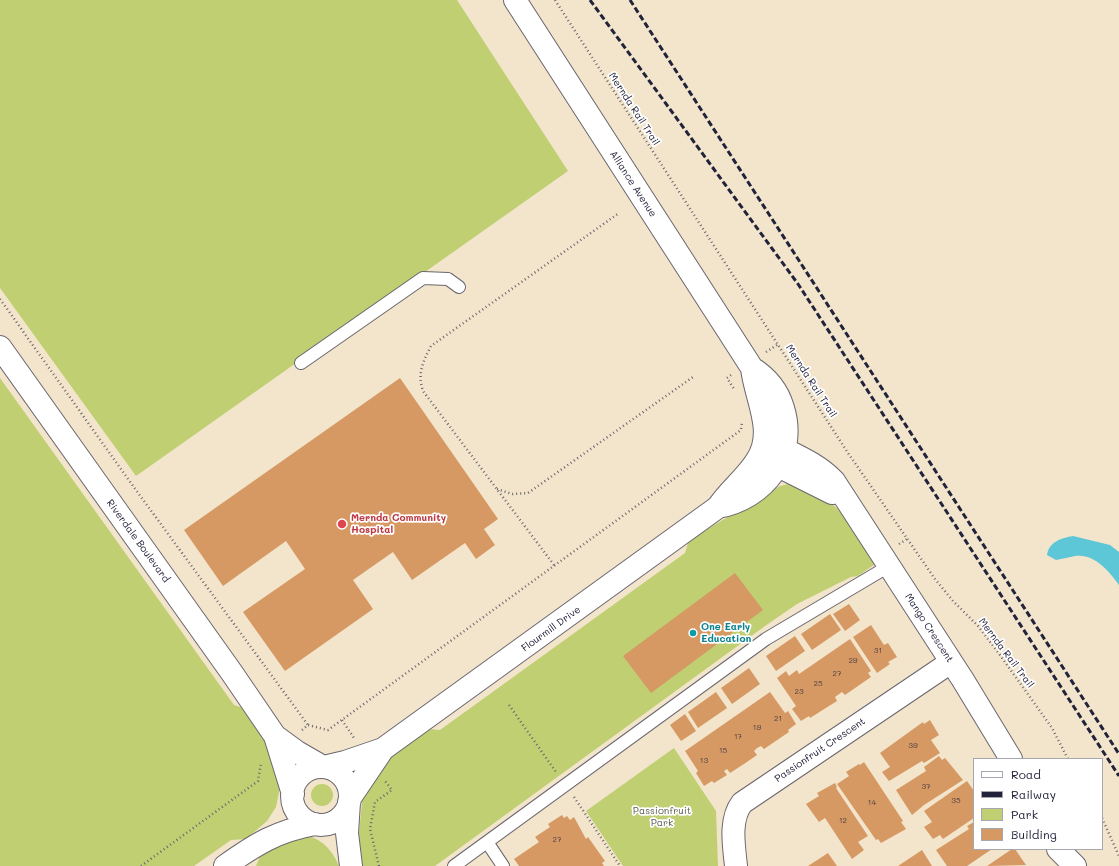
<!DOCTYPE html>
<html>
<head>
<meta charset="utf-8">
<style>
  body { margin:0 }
  #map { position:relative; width:1119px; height:866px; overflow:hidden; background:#f2e5cc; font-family:Mali,sans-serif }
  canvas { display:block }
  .legend { position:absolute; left:973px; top:758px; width:130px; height:92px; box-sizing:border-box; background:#fff; border:1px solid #a7a7b1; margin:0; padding:5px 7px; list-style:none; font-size:12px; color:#22223b }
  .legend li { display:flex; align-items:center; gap:8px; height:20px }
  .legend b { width:20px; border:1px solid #a7a7b1 }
</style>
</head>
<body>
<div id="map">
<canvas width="1119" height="866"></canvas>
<ul class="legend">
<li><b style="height:5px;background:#fff"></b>Road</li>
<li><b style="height:5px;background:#22223b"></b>Railway</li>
<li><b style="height:11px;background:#bfcf71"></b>Park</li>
<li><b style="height:11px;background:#d69963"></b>Building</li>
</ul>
</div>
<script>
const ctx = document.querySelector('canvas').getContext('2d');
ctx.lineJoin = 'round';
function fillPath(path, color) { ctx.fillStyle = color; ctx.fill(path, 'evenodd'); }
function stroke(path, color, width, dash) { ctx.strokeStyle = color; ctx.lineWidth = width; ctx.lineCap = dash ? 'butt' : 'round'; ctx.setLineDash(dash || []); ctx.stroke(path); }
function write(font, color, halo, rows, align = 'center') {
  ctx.font = font + ' Mali,sans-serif'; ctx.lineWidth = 3.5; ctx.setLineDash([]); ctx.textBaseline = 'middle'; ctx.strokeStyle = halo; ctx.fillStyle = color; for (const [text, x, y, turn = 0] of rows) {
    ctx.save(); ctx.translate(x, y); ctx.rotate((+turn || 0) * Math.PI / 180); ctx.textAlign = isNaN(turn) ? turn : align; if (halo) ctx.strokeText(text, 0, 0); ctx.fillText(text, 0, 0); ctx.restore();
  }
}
const green = new Path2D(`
  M0,0H457L568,171L136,476L0,288Z
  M0,378L234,705L247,709L262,734L281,782L276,807L267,821L246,839L231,840L194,866H0Z
  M788,484C832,488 855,530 878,562L858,576L851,577L797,604L765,626L435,866H362L359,833L363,793L383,762L429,729L440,730L685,553L689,540L780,486Z
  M674,748L716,811L718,866H623L586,811Z
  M311 795a11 11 0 1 1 22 0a11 11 0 1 1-22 0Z
  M308,836C324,840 333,852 339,866H256L261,854L297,838Z`);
const water = new Path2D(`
  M1073,536L1110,545L1119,552V585C1109,571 1094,553 1075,556C1069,557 1063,559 1056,560L1047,555C1049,542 1061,538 1073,536Z`);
const building = new Path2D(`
  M400,378L498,519L484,529L495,545L476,559L465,543L412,580L393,552L353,580L373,609L285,671L243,612L305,569L286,541L223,586L184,530Z
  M735,573L763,610L651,693L623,656Z
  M849,604L860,620L845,631L833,614Z
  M830,614L841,630L812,650L801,634Z
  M871,625L884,645L888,643L897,657L888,662L890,664L877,673L853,637Z
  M795,636L805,651L776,671L766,656Z
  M850,639L871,671L868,673L871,677L845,695L842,692L835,697L837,701L810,718L809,716L801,721L792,709L796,706L777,678L786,671L789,676L797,670L799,674Z
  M749,668L760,684L732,704L721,688Z
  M716,692L727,708L698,728L688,712Z
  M770,692L785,713L788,711L796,724L788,730L789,732L764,749L761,746L757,748L754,751L757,755L744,764L730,773L727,769L724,771L727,775L714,783L712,781L704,786L696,773L698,771L685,751Z
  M685,714L696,731L681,741L670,725Z
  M930,720L939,735L931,740L940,753L924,763L922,761L889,781L882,772L890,767L880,753L923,722L924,724Z
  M939,756L942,760L945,758L963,780L924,805L912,815L896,790L926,771L924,767Z
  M864,762L903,821L901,822L906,829L881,843L878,839L876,840L837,784L849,776L846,772L859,764L860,765Z
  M967,781L974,791V818L943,839L940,835L933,839L924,827L932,822L924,811Z
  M835,783L837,787L836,788L868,836L858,842L864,850L852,859L825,818L819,822L806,804L819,796L817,793Z
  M562,815L564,818L567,816L570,820L574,817L586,839L588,837L605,861L602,863L604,866H519L514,859L539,842L535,837L550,827L548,824Z
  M974,822V849H992L967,866H947L936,850L969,829L967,826Z
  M1012,849H1015L1026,865L987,866Z
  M922,850L932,866H898Z
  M828,853L837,866H808Z`);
const path = new Path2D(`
  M555,0L848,453L935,579L953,601L978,626L1000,655L1052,728L1068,759
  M0,299L133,486L308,725
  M766,352L777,345
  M731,375L727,378L734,389
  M497,489L512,494L528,493L693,377
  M899,544L907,539
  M554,565L423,391C417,373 423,362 431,346L619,213
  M509,705L556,772
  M342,720L354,738
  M302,730L308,725L328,730L741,430L742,421
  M574,797L620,866
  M1102,818L1119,856
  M141,866L258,781L261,763
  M379,866L370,829L375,802L392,790L385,781`);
const service = new Path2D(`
  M301,363L423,278L448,279L459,287
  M487,842L503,866
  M454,866L766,639L889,566`);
const minor = new Path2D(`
  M515,0L752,368C768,378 778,391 783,408C798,456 764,499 718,507
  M0,347L232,673L275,736L293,794
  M772,443C793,454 817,463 834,481L963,680L1011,759
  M764,459L832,493
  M275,736L297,752L323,767
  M324,767L345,762L383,749L718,507C729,490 746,478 757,460C776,431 755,398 752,368
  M292 796a29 29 0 1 1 58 0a29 29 0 1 1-58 0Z
  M350,798L383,749
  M349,802L347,833L351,866
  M1058,849L1075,866
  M225,866C256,844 277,831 315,824
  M736,866C734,846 729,820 742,803L951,662`);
const rail = new Path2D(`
  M590,0L798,284L1119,776
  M630,0L1119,754`);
const markers = [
  [342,524,5,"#e0444e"],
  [693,633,4,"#0f9aa8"]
];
const numberNames = [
  ["31",878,651],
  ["29",853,661],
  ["27",837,674],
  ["25",818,684],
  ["23",799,692],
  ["21",778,719],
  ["19",757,728],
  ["17",738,737],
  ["39",913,746],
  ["15",723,751],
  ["13",704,761],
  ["37",926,787],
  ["35",956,801],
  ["14",872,803],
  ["12",843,821],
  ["27",557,840]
];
const streetNames = [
  ["Mernda Rail Trail",634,109,57],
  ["Alliance Avenue",633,184,57],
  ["Mernda Rail Trail",811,381,57],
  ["Riverdale Boulevard",138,541,54],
  ["Mango Crescent",929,628,57],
  ["Flourmill Drive",551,629,-36],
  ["Mernda Rail Trail",1006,653,53],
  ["Passionfruit Crescent",820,750,-34]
];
const healthNames = [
  ["Mernda Community",351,518],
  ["Hospital",351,530]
];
const cultureNames = [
  ["One Early",701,627],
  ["Education",701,639]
];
const parkNames = [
  ["Passionfruit",662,811],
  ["Park",662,823]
];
fillPath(green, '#bfcf71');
fillPath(water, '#5dc7d7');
fillPath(building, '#d69963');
stroke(service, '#6b666e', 14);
stroke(minor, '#6b666e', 24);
stroke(path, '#6b666e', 2.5, [1, 3]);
stroke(service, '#fff', 12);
stroke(minor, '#fff', 22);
stroke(rail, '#22223b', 3, [6, 3]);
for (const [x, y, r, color] of markers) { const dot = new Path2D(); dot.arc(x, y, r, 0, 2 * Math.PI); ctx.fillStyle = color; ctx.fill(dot); stroke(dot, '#fff', 1.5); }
write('8px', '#4f4045', null, numberNames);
write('10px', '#22223b', '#fff', streetNames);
write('bold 10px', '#be3a42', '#fff', healthNames, 'left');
write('bold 10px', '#0d838f', '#fff', cultureNames, 'left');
write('10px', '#595f4e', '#fff', parkNames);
</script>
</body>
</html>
